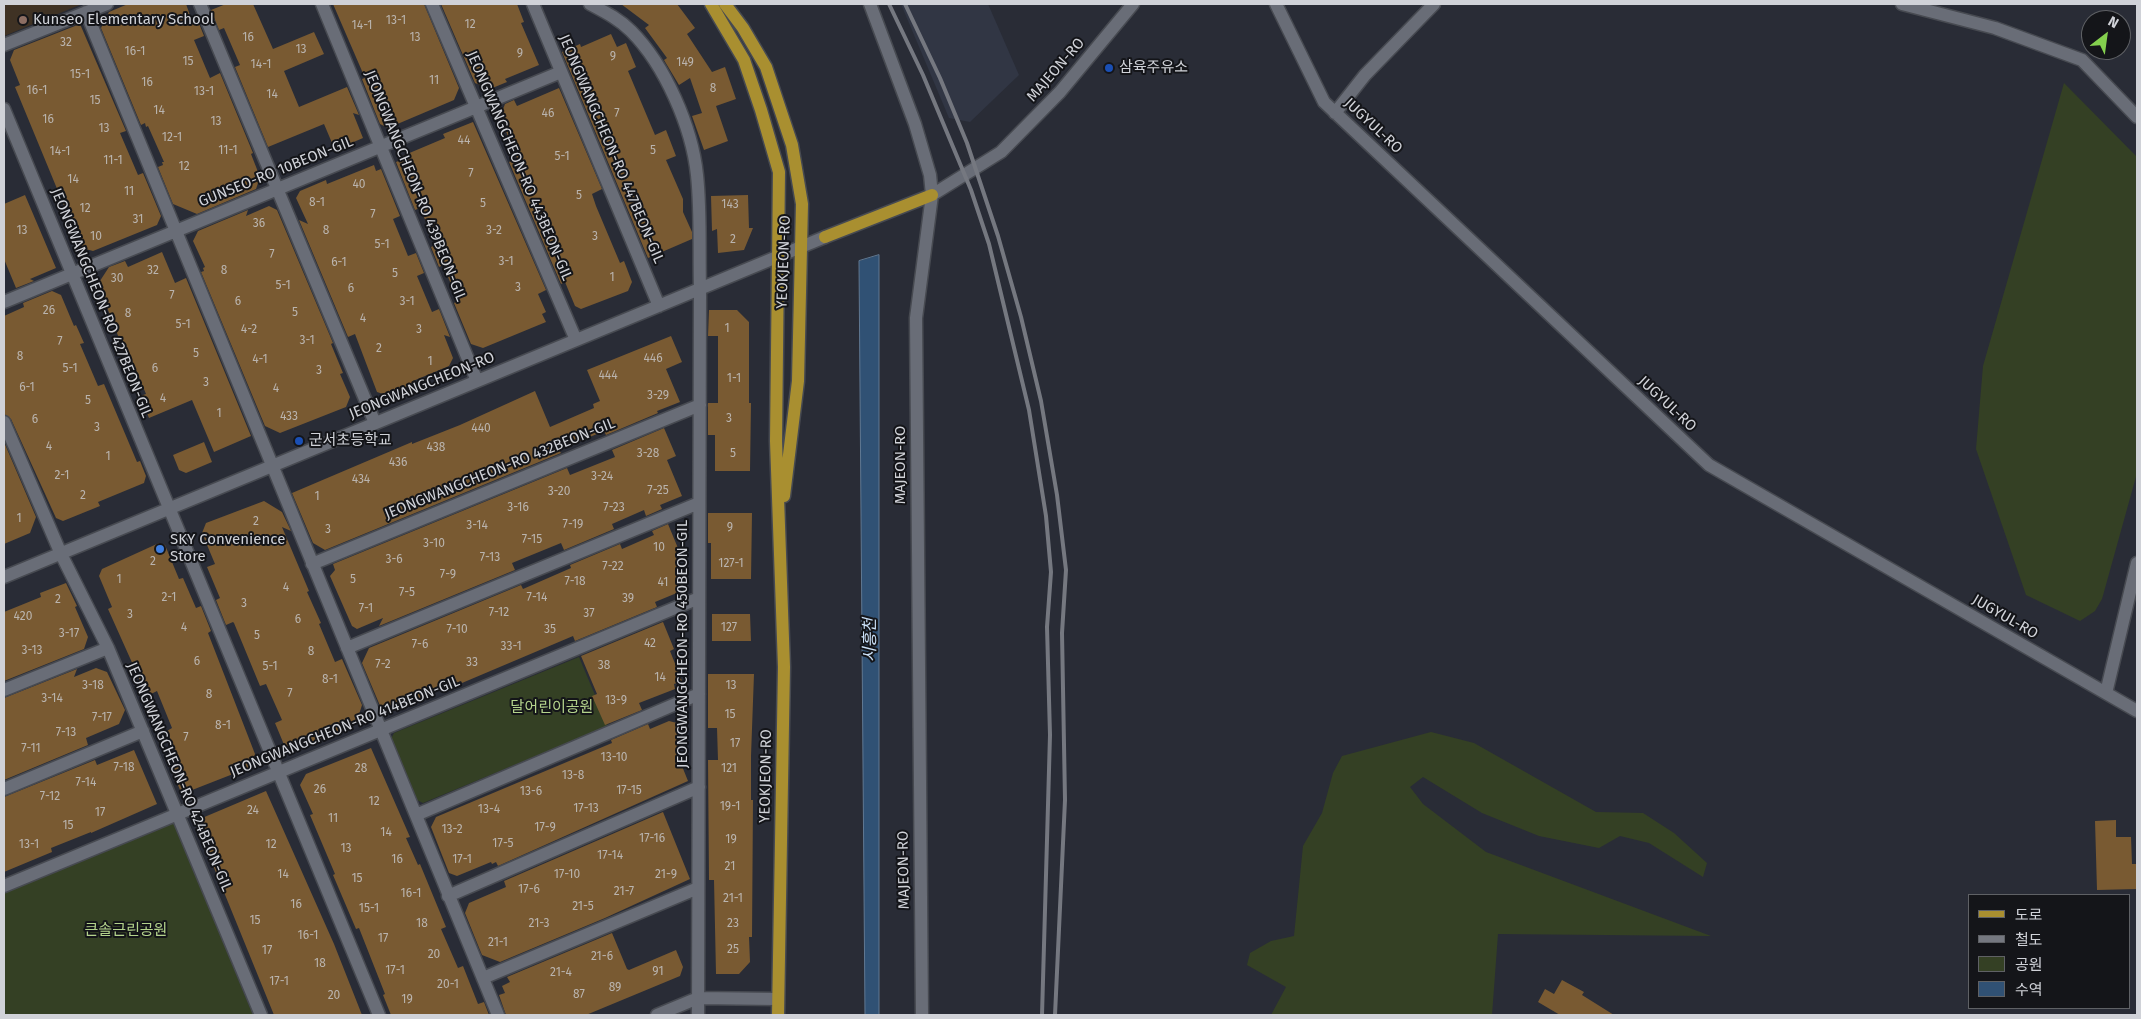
<!DOCTYPE html>
<html>
<head>
<meta charset="utf-8">
<style>
  body { margin:0 }
  #map { position:relative; width:2141px; height:1019px; overflow:hidden; background:#292c36; font-family:"Fira Sans","Noto Sans KR",sans-serif }
  canvas { display:block }
  .frame { position:absolute; inset:0; border:5px solid #d0d2d8; pointer-events:none }
  .legend { position:absolute; left:1968px; top:894px; width:162px; height:115px; box-sizing:border-box; background:#141519; border:1px solid #5f6165; margin:0; padding:6px 9px; list-style:none; font-size:15px; color:#d0d2d8 }
  .legend li { display:flex; align-items:center; gap:10px; height:25px }
  .legend b { width:25px; border:1px solid #5f6165 }
  .north { position:absolute; left:2081px; top:10px; width:50px; height:50px; box-sizing:border-box; background:#141519; border:1px solid #5f6165; border-radius:50%; rotate:30deg; font-size:14px; font-weight:700; line-height:20px; text-align:center; color:#d0d2d8 }
  .north::after { content:''; display:block; margin:auto; width:18px; height:22px; background:#84d04e; clip-path:polygon(50% 0,100% 100%,50% 72%,0 100%) }
</style>
</head>
<body>
<div id="map">
<canvas width="2141" height="1019"></canvas>
<div class="frame"></div>
<ul class="legend">
<li><b style="height:6px;background:#a98f30"></b>도로</li>
<li><b style="height:6px;background:#757880"></b>철도</li>
<li><b style="height:14px;background:#344024"></b>공원</li>
<li><b style="height:14px;background:#305174"></b>수역</li>
</ul>
<div class="north">N</div>
</div>
<script>
const ctx = document.querySelector('canvas').getContext('2d');
ctx.lineJoin = 'round';
function fillPath(path, color) { ctx.fillStyle = color; ctx.fill(path, 'evenodd'); }
function stroke(path, color, width, dash) { ctx.strokeStyle = color; ctx.lineWidth = width; ctx.lineCap = dash ? 'butt' : 'round'; ctx.setLineDash(dash || []); ctx.stroke(path); }
function write(font, color, halo, rows, align = 'center') {
  ctx.font = font + ' "Fira Sans","Noto Sans KR",sans-serif'; ctx.lineWidth = 4; ctx.setLineDash([]); ctx.textBaseline = 'middle'; ctx.strokeStyle = halo; ctx.fillStyle = color; for (const [text, x, y, turn = 0] of rows) {
    ctx.save(); ctx.translate(x, y); ctx.rotate((+turn || 0) * Math.PI / 180); ctx.textAlign = isNaN(turn) ? turn : align; if (halo) ctx.strokeText(text, 0, 0); ctx.fillText(text, 0, 0); ctx.restore();
  }
}
const built = new Path2D(`
  M901,4H988L1019,75L970,122L949,118Z`);
const education = new Path2D(`
  M4,4H82L4,36Z`);
const green = new Path2D(`
  M2064,83L2137,157V473L2102,599L2095,611L2080,621L2026,595L1976,449L1983,366Z
  M579,657L608,726L423,803L415,799L390,741L394,733Z
  M1431,732L1474,743L1596,812L1643,813L1674,833L1707,863L1703,877L1649,843L1620,836L1599,848L1539,836L1482,813L1423,777L1410,787L1423,804L1486,852L1711,936L1498,934L1492,1015H1271L1286,987L1247,965L1250,953L1271,941L1294,936L1303,846L1322,813L1333,773L1342,756Z
  M173,820L253,1015H4V892Z`);
const water = new Path2D(`
  M879,255V1015H865L859,261Z`);
const building = new Path2D(`
  M128,4H186L191,18L196,16L204,36L194,40L210,78L220,73L253,153L251,154L260,177L256,189L197,214L173,204L158,167L163,165L162,162H164L148,126L146,127L145,123L141,125L101,28L109,12Z
  M226,4H253L273,49L314,32L324,54L284,71L299,107L347,87L359,115L353,113L363,138L335,150L324,124L268,147L235,67L240,65L224,28L219,30L211,10Z
  M333,4H424L459,88L454,100L388,128L380,124L362,79L365,78Z
  M441,4H517L524,22L521,23L539,65L505,79L507,82L490,89L475,83Z
  M621,4H677L695,28L687,34L712,72L725,67L736,99L716,106L728,141L704,150L692,116L702,113L690,78L679,85L664,60L667,58L645,28L649,25Z
  M80,24L126,131L120,133L138,175L143,173L161,216L157,225L93,251L82,248L72,225L15,87L20,85L10,60L14,50Z
  M611,34L617,47L626,43L636,67L628,71L655,135L666,130L676,156L666,160L683,199V212L692,232V239L648,258L562,52L580,44L581,47Z
  M559,88L602,189L592,194L596,206L620,263L624,261L632,282L628,291L581,309L575,306L565,282L561,284L509,162L517,158L500,117L505,104L514,100L517,106Z
  M473,122L546,290L538,294L546,312L542,314L546,322L483,348L471,344L454,303L458,301L443,265L439,267L431,247L436,245L420,208L415,210L396,162L401,160L400,157L445,138L443,134Z
  M374,165L376,171L381,169L400,216L393,219L408,256L416,253L424,273L417,276L432,312L439,309L450,337L444,335L453,358L449,366L413,381L414,384L386,395L377,392L355,334L348,337L299,220L308,224L296,198L300,191L326,180L327,184Z
  M25,195L56,268L30,279L34,281L16,288L4,259V204Z
  M748,195L749,228H753L744,250L718,253L717,229L712,231L711,196Z
  M269,206L277,210L333,343L331,344L343,373L340,374L350,397L346,407L280,433L265,426L201,272L204,271L203,268L205,267L193,241L198,231L248,210L246,216Z
  M162,252L175,283L186,278L251,436L214,452L192,400L149,418L140,396L146,394L131,358L127,359L98,284L109,267L125,261L128,267Z
  M52,291L61,295L74,326L76,325L84,343L80,344L98,386L104,384L137,462L140,461L146,476L144,483L98,502L100,506L63,521L56,518L11,419L4,414V316L24,307L23,303Z
  M709,310H737L749,322V403H751L750,471H715V435H708V403H718V336H708Z
  M671,336L682,362L666,369L680,402L657,411L658,413L606,435L604,431L559,450L561,453L325,550L313,543L292,493L412,442V444L460,425L535,391L550,427L594,408L593,404L600,401L587,370Z
  M664,428L676,456L667,460L682,496L660,505L662,509L646,516L644,510L612,524L614,529L564,550L561,543L512,563L515,570L379,626L383,618L357,629L352,626L330,576L335,570L333,564L567,468L570,475L615,457L612,450Z
  M4,442L36,517L30,533L4,544Z
  M204,442L212,462L186,473L179,470L173,455Z
  M264,501L282,512L291,531L282,527L309,591L307,592L321,623L319,624L335,662L342,659L362,705L356,724L291,751L285,747L275,723L282,720L266,684L260,686L234,623L233,622L226,625L216,600L220,598L207,567L215,564L202,533L206,523Z
  M708,513H752L751,579H711V543H708Z
  M668,524L680,553L675,555L683,574L678,576L684,590L655,602L657,607L575,641L573,636L462,683L461,681L414,700V702L391,712L381,708L362,663L369,648L521,585L523,589L571,568L570,565L620,544L622,549L654,535L652,531Z
  M159,543L165,545L179,579L183,578L196,608L201,606L211,631L208,633L255,754L251,767L187,792L180,790L171,768L181,764L167,731L172,728L157,691L147,696L108,609L112,607L99,576L102,569Z
  M66,583L77,606L75,607L88,637L84,649L4,681V612L41,597L40,593Z
  M712,614H750L751,641H712Z
  M663,622L674,649L670,651L682,681L674,684L675,689L639,703L642,710L605,725L592,696L597,694L581,656Z
  M96,668L107,672L125,710L119,724L86,738L88,745L4,780V698L77,669L74,677Z
  M708,674H754L751,756V800H753L752,937H749L750,962L739,974H716L714,880H709L708,760H718L717,728H708Z
  M669,721L677,723L683,738V744L676,751L688,781L498,866L496,862L492,864L491,862L457,876L449,873L431,827L436,817L612,743L611,740L648,724L650,729Z
  M371,748L410,837L406,838L418,865L420,864L446,927L441,929L458,968L463,966L478,1004L484,1002L489,1015H391L383,995L385,994L359,928L356,929L333,875L335,874L310,815L313,814L300,785L306,774Z
  M134,750L157,804L91,833V832L51,848L52,852L4,872V797L95,760L97,765Z
  M266,791L334,944L362,1015H274L195,821Z
  M663,812L690,879L605,918L500,962L482,955L465,913L469,903L506,887L504,881Z
  M2116,820V837H2131L2132,864H2137V889L2097,890L2095,821Z
  M612,933L627,969L629,970L676,950L683,967L680,976L586,1015H506L499,995L505,993L502,986L510,982L507,977Z
  M1562,980L1584,992L1582,995L1614,1015H1560L1538,1002L1545,989L1554,994Z`);
const minor = new Path2D(`
  M200,4L375,423
  M322,4L477,381
  M432,4L576,340
  M533,4L659,306
  M590,4C605,12 619,19 631,31C665,65 692,127 697,175C701,212 699,251 700,289L698,1015
  M870,4L915,124L930,175L932,195L916,318L922,1015
  M1276,4L1324,102L1709,465L2137,711
  M1902,4L1995,28L2082,60L2137,117
  M86,12L498,1015
  M4,45L107,4
  M4,109L379,1015
  M1335,113L1365,75L1434,4
  M932,195L1001,152L1060,92L1133,4
  M4,302L561,72
  M4,422L61,554L108,648L261,1015
  M312,564L700,405
  M4,577L825,237
  M347,648L699,503
  M4,690L108,648
  M2106,693L2137,563
  M4,789L143,731
  M416,815L699,694
  M4,886L699,598
  M448,896L699,787
  M483,978L698,888
  M657,1015L698,998L777,999`);
const major = new Path2D(`
  M711,4L744,60L761,110L779,172L776,441L784,667L778,1015
  M725,4L743,28L766,67L792,145L802,204L798,381L784,496
  M825,237L932,195`);
const rail = new Path2D(`
  M889,4L923,75L971,190L989,244L1029,410L1046,516L1051,572L1047,627L1050,735L1042,1015
  M905,4L940,78L967,143L998,236L1021,317L1041,401L1057,495L1066,570L1062,633L1065,800L1055,1015`);
const markers = [
  [23,20,5,"#8d6e63"],
  [1109,68,5,"#1a4fb4"],
  [299,441,5,"#1a4fb4"],
  [160,549,5,"#3f7fe0"]
];
const numberNames = [
  ["13-1",396,21],
  ["12",470,25],
  ["14-1",362,26],
  ["16",248,38],
  ["13",415,38],
  ["32",66,43],
  ["13",301,50],
  ["16-1",135,52],
  ["9",520,54],
  ["9",613,57],
  ["15",188,62],
  ["149",685,63],
  ["14-1",261,65],
  ["15-1",80,75],
  ["11",434,81],
  ["16",147,83],
  ["8",713,89],
  ["16-1",37,91],
  ["13-1",204,92],
  ["14",272,95],
  ["15",95,101],
  ["14",159,111],
  ["46",548,114],
  ["7",617,114],
  ["16",48,120],
  ["13",216,122],
  ["13",104,129],
  ["12-1",172,138],
  ["44",464,141],
  ["11-1",228,151],
  ["5",653,151],
  ["14-1",60,152],
  ["5-1",562,157],
  ["11-1",113,161],
  ["12",184,167],
  ["7",471,174],
  ["14",73,180],
  ["40",359,185],
  ["11",129,192],
  ["5",579,196],
  ["8-1",317,203],
  ["5",483,204],
  ["143",730,205],
  ["12",85,209],
  ["7",373,215],
  ["31",138,220],
  ["36",259,224],
  ["13",22,231],
  ["8",326,231],
  ["3-2",494,231],
  ["10",96,237],
  ["3",595,237],
  ["2",733,240],
  ["5-1",382,245],
  ["7",272,255],
  ["3-1",506,262],
  ["6-1",339,263],
  ["32",153,271],
  ["8",224,271],
  ["5",395,274],
  ["1",612,278],
  ["30",117,279],
  ["5-1",283,286],
  ["3",518,288],
  ["6",351,289],
  ["7",172,296],
  ["6",238,302],
  ["3-1",407,302],
  ["26",49,311],
  ["5",295,313],
  ["8",128,314],
  ["4",363,319],
  ["5-1",183,325],
  ["1",727,329],
  ["4-2",249,330],
  ["3",419,330],
  ["3-1",307,341],
  ["7",60,342],
  ["2",379,349],
  ["5",196,354],
  ["8",20,357],
  ["446",653,359],
  ["4-1",260,360],
  ["1",430,362],
  ["5-1",70,369],
  ["6",155,369],
  ["3",319,371],
  ["444",608,376],
  ["1-1",734,379],
  ["3",206,383],
  ["6-1",27,388],
  ["4",276,389],
  ["3-29",658,396],
  ["4",163,399],
  ["5",88,401],
  ["1",219,414],
  ["433",289,417],
  ["3",729,419],
  ["6",35,420],
  ["3",97,428],
  ["440",481,429],
  ["4",49,447],
  ["438",436,448],
  ["3-28",648,454],
  ["5",733,454],
  ["1",108,457],
  ["436",398,463],
  ["2-1",62,476],
  ["3-24",602,477],
  ["434",361,480],
  ["7-25",658,491],
  ["3-20",559,492],
  ["2",83,496],
  ["1",317,497],
  ["3-16",518,508],
  ["7-23",614,508],
  ["1",19,519],
  ["2",256,522],
  ["7-19",573,525],
  ["3-14",477,526],
  ["9",730,528],
  ["3",328,530],
  ["7-15",532,540],
  ["3-10",434,544],
  ["10",659,548],
  ["7-13",490,558],
  ["3-6",394,560],
  ["2",153,562],
  ["127-1",731,564],
  ["7-22",613,567],
  ["7-9",448,575],
  ["1",119,580],
  ["5",353,580],
  ["7-18",575,582],
  ["41",663,583],
  ["4",286,588],
  ["7-5",407,593],
  ["2-1",169,598],
  ["7-14",537,598],
  ["39",628,599],
  ["2",58,600],
  ["3",244,604],
  ["7-1",366,609],
  ["7-12",499,613],
  ["37",589,614],
  ["3",130,615],
  ["420",23,617],
  ["6",298,620],
  ["4",184,628],
  ["127",729,628],
  ["7-10",457,630],
  ["35",550,630],
  ["3-17",69,634],
  ["5",257,636],
  ["42",650,644],
  ["7-6",420,645],
  ["33-1",511,647],
  ["3-13",32,651],
  ["8",311,652],
  ["6",197,662],
  ["33",472,663],
  ["7-2",383,665],
  ["38",604,666],
  ["5-1",270,667],
  ["14",660,678],
  ["8-1",330,680],
  ["3-18",93,686],
  ["13",731,686],
  ["7",290,694],
  ["8",209,695],
  ["3-14",52,699],
  ["13-9",616,701],
  ["15",730,715],
  ["7-17",102,718],
  ["8-1",223,726],
  ["7-13",66,733],
  ["7",186,738],
  ["17",735,744],
  ["7-11",31,749],
  ["13-10",614,758],
  ["7-18",124,768],
  ["28",361,769],
  ["121",729,769],
  ["13-8",573,776],
  ["7-14",86,783],
  ["26",320,790],
  ["17-15",629,791],
  ["13-6",531,792],
  ["7-12",50,797],
  ["12",374,802],
  ["19-1",730,807],
  ["17-13",586,809],
  ["13-4",489,810],
  ["24",253,811],
  ["17",100,813],
  ["11",333,819],
  ["15",68,826],
  ["17-9",545,828],
  ["13-2",452,830],
  ["14",386,833],
  ["17-16",652,839],
  ["19",731,840],
  ["17-5",503,844],
  ["13-1",29,845],
  ["12",271,845],
  ["13",346,849],
  ["17-14",610,856],
  ["16",397,860],
  ["17-1",462,860],
  ["21",730,867],
  ["14",283,875],
  ["17-10",567,875],
  ["21-9",666,875],
  ["15",357,879],
  ["17-6",529,890],
  ["21-7",624,892],
  ["16-1",411,894],
  ["21-1",733,899],
  ["16",296,905],
  ["21-5",583,907],
  ["15-1",369,909],
  ["15",255,921],
  ["18",422,924],
  ["21-3",539,924],
  ["23",733,924],
  ["16-1",308,936],
  ["17",383,939],
  ["21-1",498,943],
  ["25",733,950],
  ["17",267,951],
  ["20",434,955],
  ["21-6",602,957],
  ["18",320,964],
  ["17-1",395,971],
  ["91",658,972],
  ["21-4",561,973],
  ["17-1",279,982],
  ["20-1",448,985],
  ["89",615,988],
  ["87",579,995],
  ["20",334,996],
  ["19",407,1000]
];
const poiNames = [
  ["Kunseo Elementary School",33,20],
  ["삼육주유소",1119,68],
  ["군서초등학교",309,441],
  ["SKY Convenience",170,540],
  ["Store",170,557]
];
const streetNames = [
  ["MAJEON-RO",1056,70,-49],
  ["JUGYUL-RO",1373,126,43],
  ["JEONGWANGCHEON-RO 447BEON-GIL",611,149,67],
  ["JEONGWANGCHEON-RO 443BEON-GIL",519,166,67],
  ["GUNSEO-RO 10BEON-GIL",276,172,-22],
  ["JEONGWANGCHEON-RO 439BEON-GIL",415,186,68],
  ["YEOKJEON-RO",784,262,-88],
  ["JEONGWANGCHEON-RO 427BEON-GIL",101,303,68],
  ["JEONGWANGCHEON-RO",422,386,-22],
  ["JUGYUL-RO",1667,404,43],
  ["MAJEON-RO",901,465,-90],
  ["JEONGWANGCHEON-RO 432BEON-GIL",500,469,-22],
  ["JUGYUL-RO",2005,617,30],
  ["JEONGWANGCHEON-RO 450BEON-GIL",683,644,-90],
  ["JEONGWANGCHEON-RO 414BEON-GIL",345,727,-22],
  ["YEOKJEON-RO",766,776,-89],
  ["JEONGWANGCHEON-RO 424BEON-GIL",179,777,67],
  ["MAJEON-RO",904,870,-91]
];
const parkNames = [
  ["달어린이공원",552,708],
  ["큰솔근린공원",126,931]
];
const waterNames = [
  ["시흥천",871,640,-90]
];
fillPath(built, '#313644');
fillPath(education, '#3f3224');
fillPath(green, '#344024');
fillPath(water, '#305174');
stroke(water, '#607892', 1);
fillPath(building, '#795a32');
stroke(minor, '#474a51', 15);
stroke(major, '#474a51', 15);
stroke(minor, '#696d77', 12);
stroke(major, '#a98f30', 12);
stroke(rail, '#757880', 4);
for (const [x, y, r, color] of markers) { const dot = new Path2D(); dot.arc(x, y, r, 0, 2 * Math.PI); ctx.fillStyle = color; ctx.fill(dot); stroke(dot, '#141519', 2); }
write('12px', '#bab4ae', null, numberNames);
write('15px', '#d0d2d8', '#141519', poiNames, 'left');
write('15px', '#d0d2d8', '#141519', streetNames);
write('15px', '#b4d38c', '#141519', parkNames);
write('italic 16px', '#cce2f9', '#141519', waterNames);
</script>
</body>
</html>
